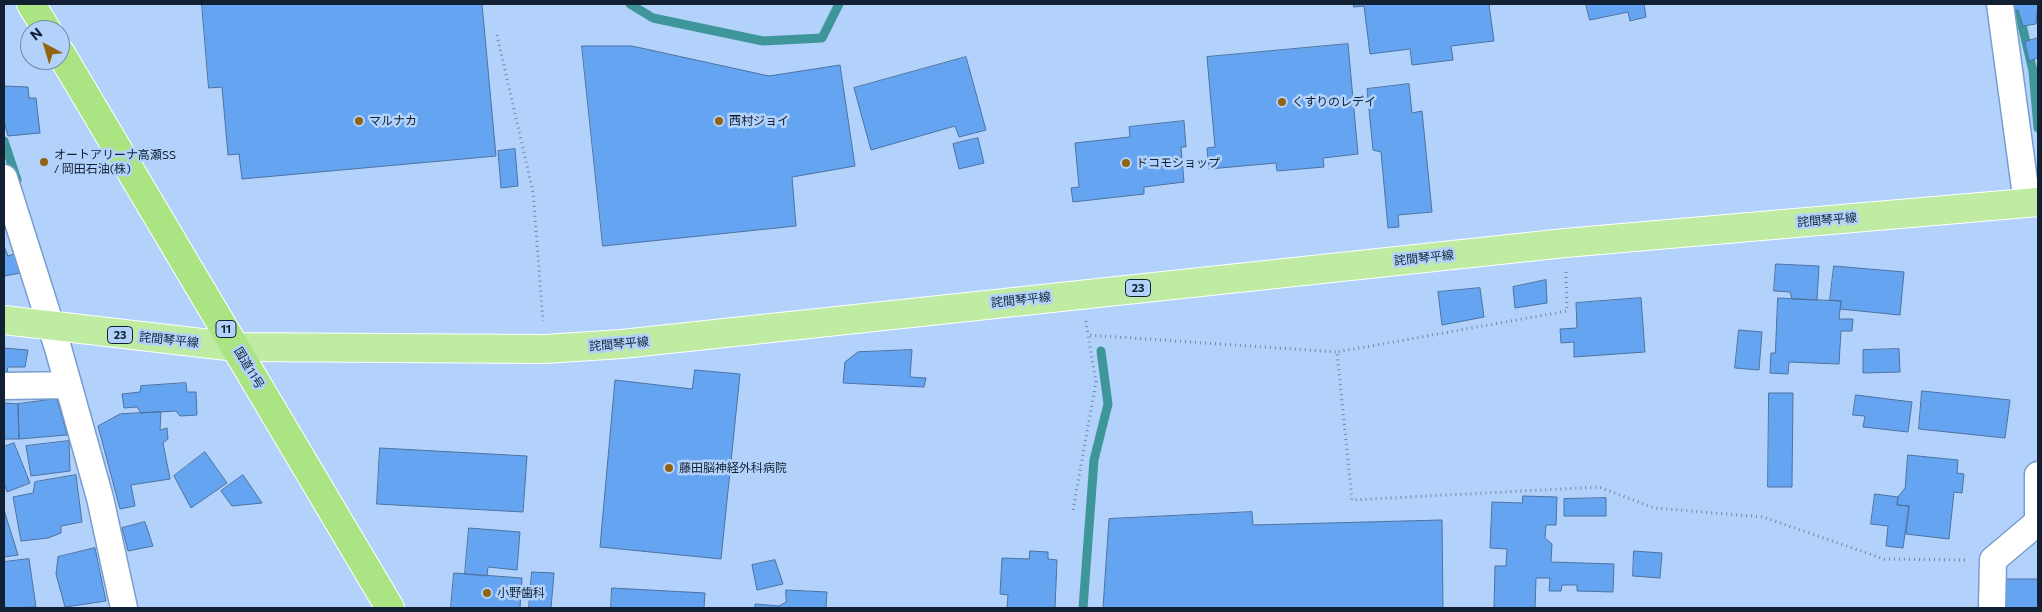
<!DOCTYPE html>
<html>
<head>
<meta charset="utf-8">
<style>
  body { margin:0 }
  #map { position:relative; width:2042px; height:612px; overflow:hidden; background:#b2d2fb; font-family:Commissioner,sans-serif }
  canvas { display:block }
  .frame { position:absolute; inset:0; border:5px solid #112133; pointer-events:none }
  .north { position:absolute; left:20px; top:20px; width:50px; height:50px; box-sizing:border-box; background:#b2d2fb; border:1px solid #728bab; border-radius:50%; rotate:321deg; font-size:14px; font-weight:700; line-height:20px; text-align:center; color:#112133 }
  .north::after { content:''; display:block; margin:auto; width:18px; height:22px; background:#926310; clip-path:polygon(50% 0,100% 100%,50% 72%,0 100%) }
</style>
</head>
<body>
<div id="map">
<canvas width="2042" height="612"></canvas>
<div class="frame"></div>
<div class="north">N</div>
</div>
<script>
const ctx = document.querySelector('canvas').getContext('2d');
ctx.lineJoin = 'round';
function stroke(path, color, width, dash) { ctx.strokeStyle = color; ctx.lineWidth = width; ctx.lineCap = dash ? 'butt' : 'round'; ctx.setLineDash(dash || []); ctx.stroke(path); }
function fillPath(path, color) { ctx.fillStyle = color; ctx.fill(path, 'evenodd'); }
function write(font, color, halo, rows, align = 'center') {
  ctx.font = font + ' Commissioner,"Noto Sans JP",sans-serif'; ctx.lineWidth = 5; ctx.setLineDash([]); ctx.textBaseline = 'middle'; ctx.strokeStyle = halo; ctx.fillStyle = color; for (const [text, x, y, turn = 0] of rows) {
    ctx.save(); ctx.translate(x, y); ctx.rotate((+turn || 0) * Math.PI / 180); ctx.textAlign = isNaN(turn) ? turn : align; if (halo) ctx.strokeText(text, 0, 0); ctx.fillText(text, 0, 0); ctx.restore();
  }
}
const stream = new Path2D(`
  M630,4L653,18L763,41L822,38L839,4
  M2017,4L2033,71L2038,128
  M4,141L17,180
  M1083,608L1094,460L1108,404L1101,351`);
const building = new Path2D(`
  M202,4H482L496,156L242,179L239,154L228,155L222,87L209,88Z
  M1354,4H1489L1494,41L1451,46L1453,60L1412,65L1410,49L1370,54L1364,6L1354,7Z
  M1586,4H1644L1646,17L1630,21L1628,12L1590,20Z
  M2012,4H2038L2036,24L2023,26L2018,10H2013Z
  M2038,38V58L2029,61L2025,42Z
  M1348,44L1358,154L1323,158L1324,167L1277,171L1276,163L1209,169L1207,148L1215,147L1207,57Z
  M582,46H632L769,76L840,65L855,166L792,177L796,226L603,246Z
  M966,57L986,130L959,137L955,126L871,150L854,88Z
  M1409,84L1412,113L1422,111L1432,212L1398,215L1399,227L1388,228L1381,152L1373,150L1367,89Z
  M4,86L28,87L29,98H36L40,133L8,136L4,122Z
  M1184,121L1186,147H1181L1184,182L1144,187V194L1073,202L1071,188L1079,187L1075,143L1130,137L1129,127Z
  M978,138L984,163L959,169L953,144Z
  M515,149L518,186L501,188L498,151Z
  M4,246L8,256L14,254L21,273L4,276Z
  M1776,264L1819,266L1817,300L1792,299L1790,292L1774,291Z
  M1834,266L1904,272L1900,315L1840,309L1841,301L1830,300Z
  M1546,280L1547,303L1515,308L1513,287Z
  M1480,288L1484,317L1442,325L1438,292Z
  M1641,298L1645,352L1574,357V342L1561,343L1560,329L1577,328L1576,303Z
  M1778,298L1841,301L1839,319H1853L1852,331H1841L1839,364L1789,362L1788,374L1770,373L1771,353H1775Z
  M1739,330L1762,332L1759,370L1735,368Z
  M4,348L28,350L25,367H8L6,377H4Z
  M1899,349L1900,372L1863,373V350Z
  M912,350L910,377L926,378L924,387L843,383L845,362L858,352Z
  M695,370L740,374L721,559L600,547L615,380L692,389Z
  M186,383L187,392H196L197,415L180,416L176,411L141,413L137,407L124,408L122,394L140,392L141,386Z
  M1922,391L2010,400L2005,438L1919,429Z
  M1769,393H1793L1792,487H1768Z
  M1856,395L1912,402L1908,432L1863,427L1865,416L1853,415Z
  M57,399L67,435L19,439L18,404Z
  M4,403L18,404L19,439H4Z
  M161,412L160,430L167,428L168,439L163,443L170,479L131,485L135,506L120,509L98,426L120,414Z
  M69,441L70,471L31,476L26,446Z
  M14,443L30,483L7,492L4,483V447Z
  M380,448L527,456L523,512L377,504Z
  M205,452L227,483L191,508L174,476Z
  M1908,455L1958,460L1957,473L1964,474L1962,493L1954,492L1949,539L1906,534L1909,506L1897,505L1898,497L1905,488Z
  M76,475L82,522L61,526V533L48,538L21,541L13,497L33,493L35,482Z
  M243,475L262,503L232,506L221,491Z
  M1875,494L1898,497L1897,505L1909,506L1903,548L1886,546L1888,526L1871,524Z
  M1523,496L1557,497L1556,525H1546L1545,538L1552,544L1551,562L1614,564L1613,592L1577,591V585H1562L1561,591H1549L1550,578H1536L1535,608H1494L1495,566H1506L1507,549L1490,548L1492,502L1522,503Z
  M1606,498V516H1564V499Z
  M4,510L18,555L4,557Z
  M1252,512L1253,525L1442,520L1443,608H1103L1109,519Z
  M145,522L153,546L128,551L122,528Z
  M469,528L520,532L517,570L488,567L487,576L465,574Z
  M95,548L106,601L65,607L56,574L58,557Z
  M1030,551L1048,552V559L1057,560L1055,608H1007L1008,595L1000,594L1002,558L1029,559Z
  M1634,551L1662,553L1660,578L1633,576Z
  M29,559L36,607L4,608V562Z
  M775,560L783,584L757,590L752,565Z
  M532,572L554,573L551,608H529Z
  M454,573L522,578L520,608H451Z
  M2006,579H2038V608H2006Z
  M612,588L705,593L704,608H611Z
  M786,590L827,592L826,608H755V604L779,606L786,602Z`);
const path = new Path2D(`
  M497,35L533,192L543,321
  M1566,272L1567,311L1337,352L1352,500L1599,487L1654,508L1763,517L1884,559L1965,560
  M1086,321L1088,335
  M1073,510L1096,382L1088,335L1337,352`);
const minor = new Path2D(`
  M2000,4L2027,203
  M4,178L58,348L100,498L124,608
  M4,386L68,385
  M1992,608L1993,560L2038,522V475`);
const primary = new Path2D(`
  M4,320L236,347L545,349L622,344L1565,243L2038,202`);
const trunk = new Path2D(`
  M31,4L47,30
  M60,52L390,608`);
const markers = [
  [1282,102,5,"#926310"],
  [359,121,5,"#926310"],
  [719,121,5,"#926310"],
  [44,162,5,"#926310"],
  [1126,163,5,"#926310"],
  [669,468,5,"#926310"],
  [487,593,5,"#926310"]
];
const shields = [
  [1138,288,25],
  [226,329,20],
  [120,335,25]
];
const shieldNames = [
  ["23",1138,288],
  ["11",226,329],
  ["23",120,335]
];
const poiNames = [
  ["くすりのレデイ",1292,102],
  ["マルナカ",369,121],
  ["西村ジョイ",729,121],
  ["オートアリーナ高瀬SS",54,155],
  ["/ 岡田石油(株)",54,169],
  ["ドコモショップ",1136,163],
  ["藤田脳神経外科病院",679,468],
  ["小野歯科",497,593]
];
const streetNames = [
  ["詫間琴平線",1827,220,-5],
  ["詫間琴平線",1424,258,-6],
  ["詫間琴平線",1021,300,-6],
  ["詫間琴平線",169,340,6],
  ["詫間琴平線",619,344,-5],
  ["国道11号",249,368,59]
];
stroke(stream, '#3e969b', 9);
fillPath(building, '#65a4f1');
stroke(building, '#4d72a0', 1);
stroke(minor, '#779ece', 29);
stroke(primary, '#fff', 30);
stroke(trunk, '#fff', 30);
stroke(path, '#6f88a7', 3, [1, 4]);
stroke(minor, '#fff', 26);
stroke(primary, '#bfeba2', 28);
stroke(trunk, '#aae483', 28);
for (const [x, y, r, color] of markers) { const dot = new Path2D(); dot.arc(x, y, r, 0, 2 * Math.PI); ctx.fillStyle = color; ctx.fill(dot); stroke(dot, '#b2d2fb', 2); }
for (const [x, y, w] of shields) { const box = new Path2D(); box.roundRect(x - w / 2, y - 8.5, w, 17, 4); ctx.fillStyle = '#b2d2fb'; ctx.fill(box); stroke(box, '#112133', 1); }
write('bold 11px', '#112133', null, shieldNames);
write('12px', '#112133', '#b2d2fb', poiNames, 'left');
write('12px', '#112133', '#b2d2fb', streetNames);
</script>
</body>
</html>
